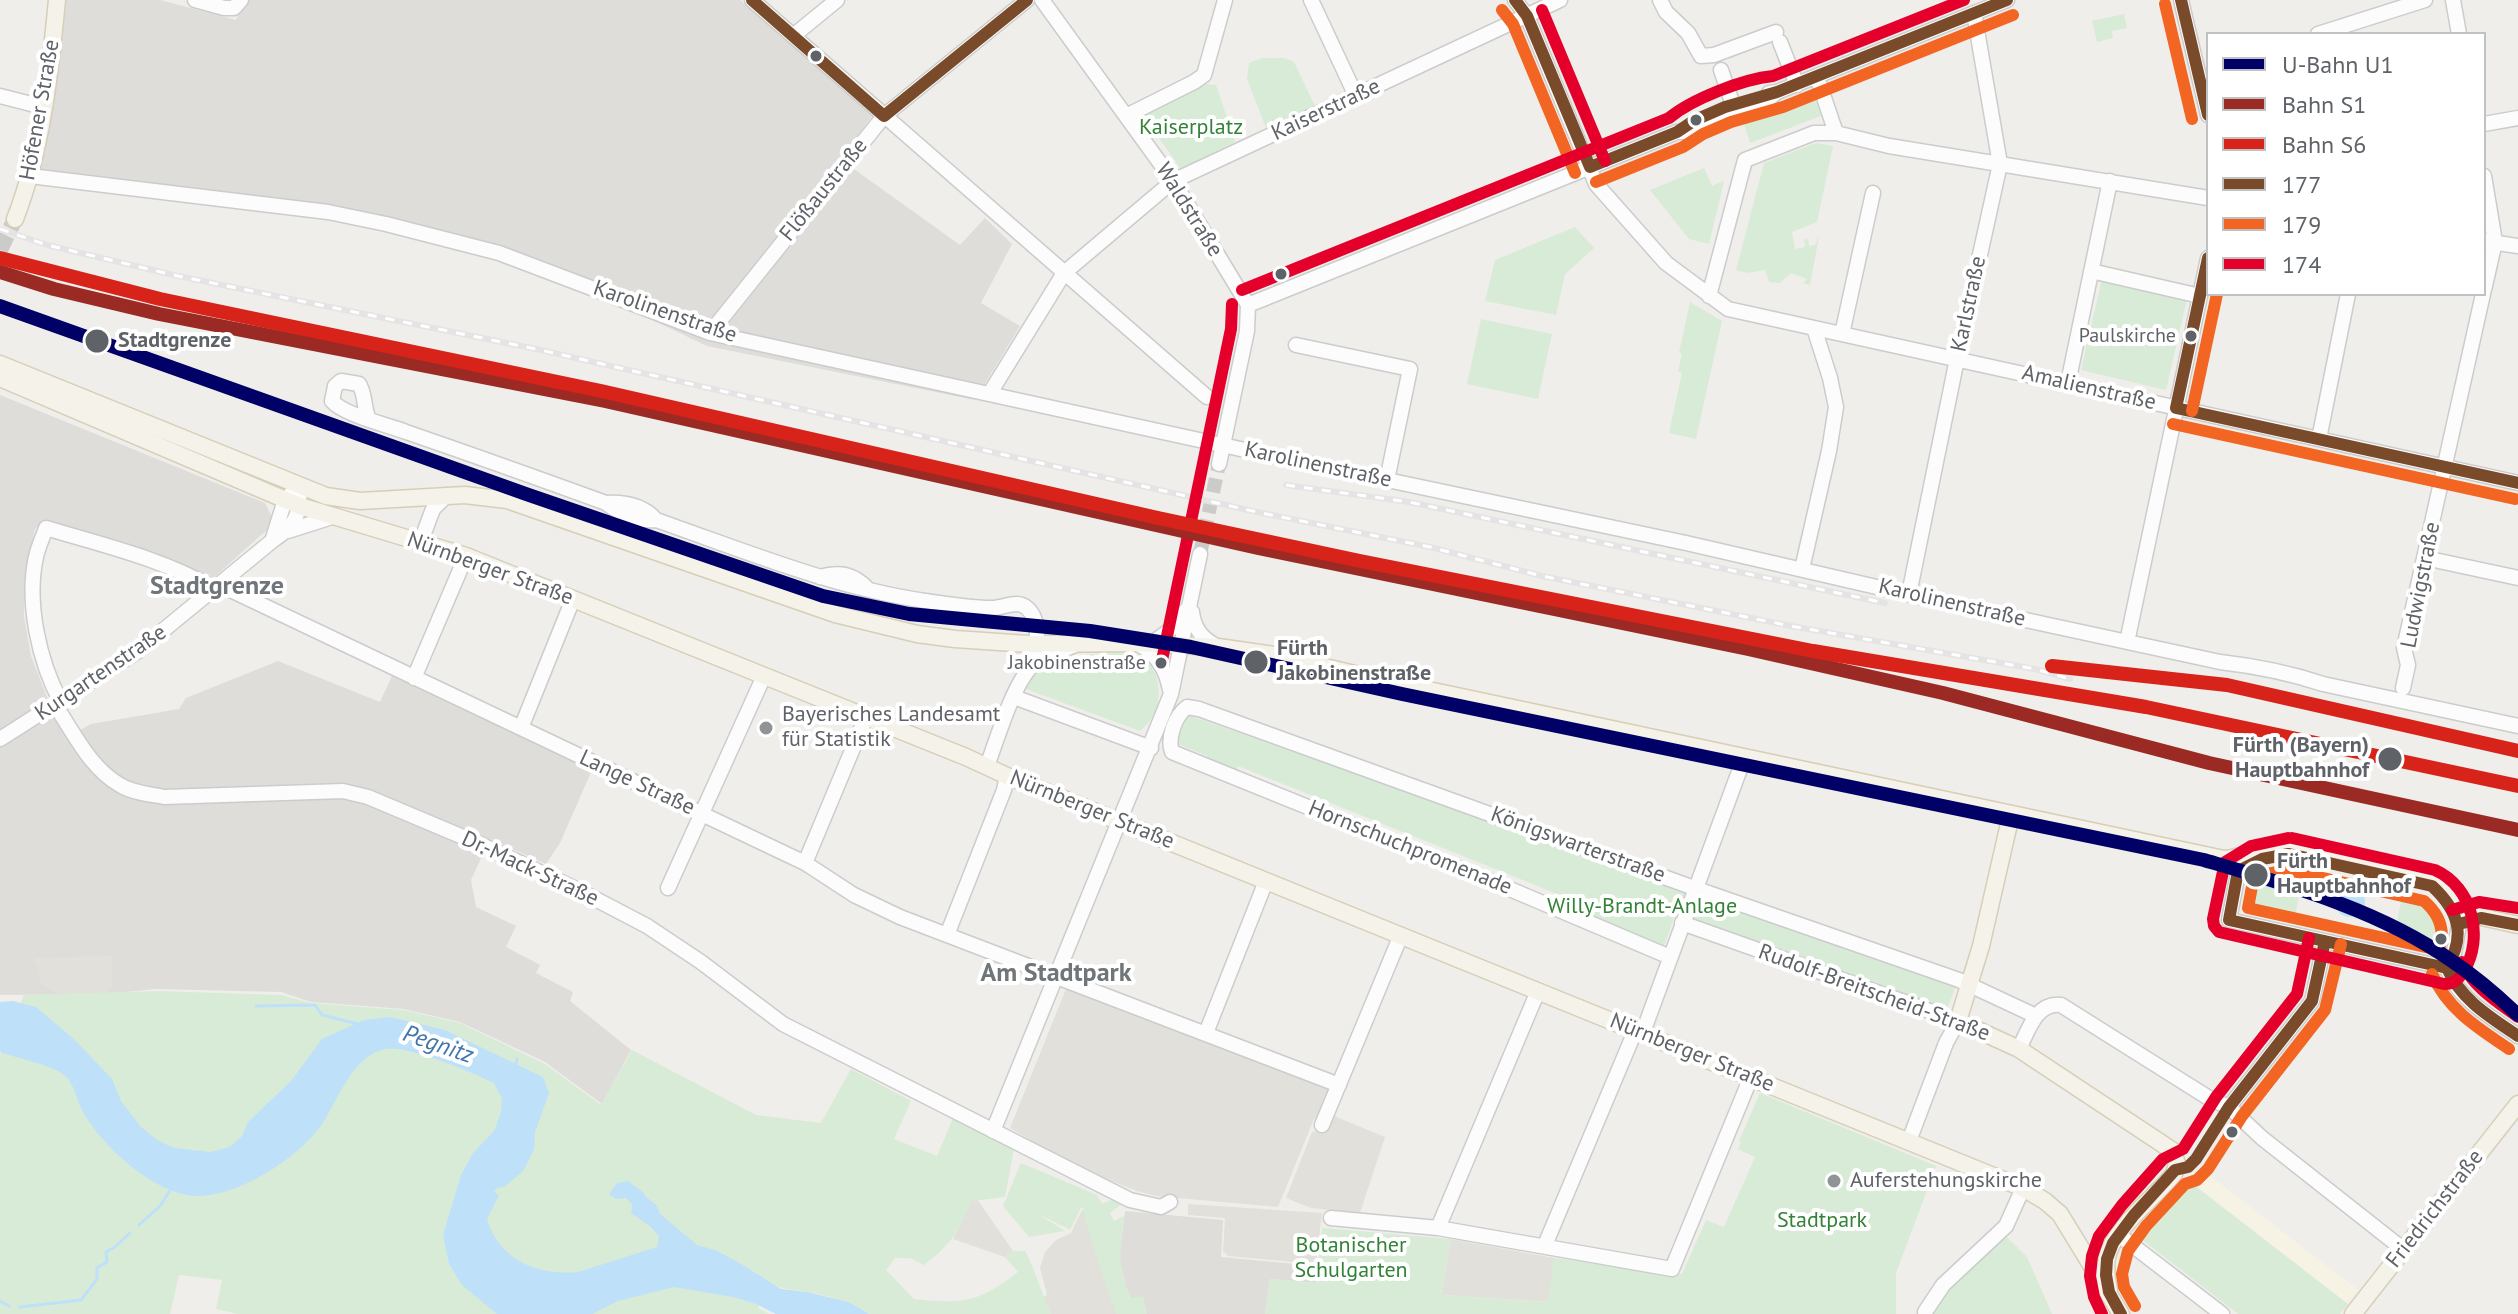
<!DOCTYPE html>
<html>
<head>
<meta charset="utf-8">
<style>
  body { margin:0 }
  #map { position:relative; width:2518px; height:1314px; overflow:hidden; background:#efeeea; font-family:"PT Sans",sans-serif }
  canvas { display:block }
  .legend { position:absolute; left:2206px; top:32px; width:280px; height:264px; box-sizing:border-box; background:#fff; border:2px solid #bfc1c3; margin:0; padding:10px 14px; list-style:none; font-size:24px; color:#5f6368 }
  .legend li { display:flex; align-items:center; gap:16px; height:40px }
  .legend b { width:40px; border:2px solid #bfc1c3 }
</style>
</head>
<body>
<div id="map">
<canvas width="2518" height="1314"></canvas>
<ul class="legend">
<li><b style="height:10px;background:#006"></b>U-Bahn U1</li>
<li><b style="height:10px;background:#9a2a23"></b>Bahn S1</li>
<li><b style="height:10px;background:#d72319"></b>Bahn S6</li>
<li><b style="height:10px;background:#7a4b2a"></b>177</li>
<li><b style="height:10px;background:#f26522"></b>179</li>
<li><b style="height:10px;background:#e4002b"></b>174</li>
</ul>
</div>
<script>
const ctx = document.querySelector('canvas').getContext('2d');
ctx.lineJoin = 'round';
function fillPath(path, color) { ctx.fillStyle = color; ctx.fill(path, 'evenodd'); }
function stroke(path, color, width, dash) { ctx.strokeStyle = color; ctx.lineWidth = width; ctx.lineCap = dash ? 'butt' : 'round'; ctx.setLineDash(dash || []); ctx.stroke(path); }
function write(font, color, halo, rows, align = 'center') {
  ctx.font = font + ' "PT Sans",sans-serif'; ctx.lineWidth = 8; ctx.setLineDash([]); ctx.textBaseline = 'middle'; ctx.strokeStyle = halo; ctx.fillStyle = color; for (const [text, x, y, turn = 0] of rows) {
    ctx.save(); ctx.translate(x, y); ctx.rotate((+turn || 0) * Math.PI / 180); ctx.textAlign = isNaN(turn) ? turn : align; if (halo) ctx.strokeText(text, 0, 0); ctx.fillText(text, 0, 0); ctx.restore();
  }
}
const commercial = new Path2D(`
  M2200,1168L2358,1290L2347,1303L2190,1181Z`);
const industrial = new Path2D(`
  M63,0H160L236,20L245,0H740L873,115L840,159L960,245L985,218L1012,244L981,303L1020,326L975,400L707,346L604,297L475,253L327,217L37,179Z
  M0,395L265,503L273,519L270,527L211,580L45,520L35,529L25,572L24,616L31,656L47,697L71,735L91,724L179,709L186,698L278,661L380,702L392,676L592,770L560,843L546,864L490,839L471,880L476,907L516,926L506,947L540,965L536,973L573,992L570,1001L631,1050L602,1104L545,1062L460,1022L403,1009L311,1002L281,992L156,989L104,994L0,995Z
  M1125,1211L1223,1220L1221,1257L1317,1266L1316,1283L1270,1279L1265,1314H1137L1126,1287L1119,1257Z`);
const education = new Path2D(`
  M112,956V987L104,994L62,995L40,984L39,969L34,958Z
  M1066,989L1331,1090L1320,1120L1314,1119L1278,1207L1156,1196L1137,1191L1074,1166L1010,1128Z
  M1334,1116L1385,1137L1360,1213L1311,1208L1286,1198L1312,1132L1328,1129Z
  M977,1199L1013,1251L1005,1257L953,1239L971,1201Z
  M1188,1204L1322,1213L1316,1264L1228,1256L1223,1251L1225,1218L1188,1215Z
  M1082,1210L1105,1226L1117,1314H1051L1043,1297L1047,1295L1040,1268L1045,1252L1056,1240L1071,1233Z
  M1450,1239L1554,1258L1549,1302L1442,1295Z`);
const green = new Path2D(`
  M2124,14L2127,28L2112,31L2113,38L2097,42L2092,21Z
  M1262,58H1284L1294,62L1315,106L1266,128L1247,79L1249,63Z
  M1206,84L1216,85L1235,142L1181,169L1143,116Z
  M1814,95L1821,116L1750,143L1744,124Z
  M1816,143L1833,146L1817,222L1792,232L1795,249L1805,247L1804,240L1808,239L1809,246L1815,245L1819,236L1810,285L1803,283L1807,279L1791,273L1780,283L1769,282L1765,270L1747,273L1736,270L1764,163Z
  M1704,168L1712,186L1724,181L1709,244L1689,239L1650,190Z
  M1575,227L1594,248L1565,274L1556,315L1485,301L1495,260Z
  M2102,279L2187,299L2166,390L2081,370Z
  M1690,302L1722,321L1696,439L1669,433L1682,373L1678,372L1682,354L1679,353Z
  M1481,319L1552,334L1538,399L1467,384Z
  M1122,653L1143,655C1164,677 1165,711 1140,731L1026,689C1040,651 1089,655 1122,653Z
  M1188,715L1957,984L1947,1009L1674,917L1663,949L1574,912L1575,901L1238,766L1235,773L1205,761L1207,756L1176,743Z
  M2287,873L2296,881L2302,880L2294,922L2244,912L2251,883Z
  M2413,896L2424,898L2443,921L2436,952L2430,951V948L2425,947V950L2412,947V944H2407V946L2396,944L2394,939L2401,901L2405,902Z
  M158,991L281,995L311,1003L403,1010L460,1023L545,1064L601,1105L632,1050L756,1115L821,1123L851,1069L911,1101L894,1139L937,1156L954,1116L1014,1148L1005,1197L971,1201C956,1234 954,1242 924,1265L910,1258H895L886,1270L914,1299C963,1304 978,1303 1018,1272L1005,1257L1013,1251H1025C1036,1271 1041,1293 1051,1314H870C850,1303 830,1295 808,1292C787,1288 784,1291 764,1280L758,1308L769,1314H238L216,1309L222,1280L179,1275L170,1314H0V1055L24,995Z
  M1760,1093L1936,1166L1896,1273V1314H1265L1270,1279L1317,1283L1322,1228L1450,1239L1442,1295L1548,1302L1554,1258L1682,1274L1706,1220L1724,1227L1755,1157L1738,1149L1741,1143L1739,1141Z
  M1021,1163L1097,1195L1102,1204L1118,1196L1122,1204L1110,1213L1114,1221L1124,1216C1120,1247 1117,1269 1131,1298L1143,1296L1147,1314H1116L1095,1253L1082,1206L1070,1230L1037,1213L1065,1231L1029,1237L1003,1206Z
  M2179,1184L2195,1186L2348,1304L2340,1314H2238L2135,1234Z
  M2002,1232L2027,1257L2052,1314H1925L1934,1307Z`);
const water = new Path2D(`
  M2335 902a15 15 0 1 1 30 0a15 15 0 1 1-30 0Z
  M13,1001L36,1007L75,1040L112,1079L121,1101L141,1127L157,1140L174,1148L210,1152L230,1147L242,1136L248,1122L291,1081L322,1039L364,1020L390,1017L445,1030L543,1077L549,1093L535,1132L534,1150L523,1171L504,1187L497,1188L494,1192L499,1195L487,1219C499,1260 538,1276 578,1272L657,1247L659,1236L651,1227L631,1213L632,1204L626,1198L616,1199L609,1194L617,1183L628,1181L644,1193L645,1196L656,1205L660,1214L697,1245L715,1250L738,1262L781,1289L808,1292L848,1302L870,1314H776L756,1304L733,1297L674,1287L618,1301L592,1314H497L462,1285L449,1264L443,1235L461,1175L473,1153L494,1131L501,1112L502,1099L494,1083C475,1073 404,1044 385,1049C352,1057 340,1096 324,1121C301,1157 240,1196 197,1196C155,1195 102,1146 83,1112C76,1100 75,1083 63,1074C53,1066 14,1057 0,1052V1002Z`);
const stream = new Path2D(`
  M256,1006L315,1005L322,1015L358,1024
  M516,1063L517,1059
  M139,1225L160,1206L171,1189
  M0,1301L9,1306
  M20,1307L81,1300L97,1279V1268L107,1262L106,1252L115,1247L130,1233`);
const minorTunnel = new Path2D(`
  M1200,554L1219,464`);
const majorTunnel = new Path2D(`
  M0,250L15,219`);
const minor = new Path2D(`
  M195,0L224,8H234L241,0
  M752,0L1207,397
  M1042,0L1173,181L1248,305L1247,331L1219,464
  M1311,0L1356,96
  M1515,0L1527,16L1596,184L1666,263L1728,309L2518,483
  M1660,0L1666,12L1688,33L1701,56L1714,55L1776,32
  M2181,0L2208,115
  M2453,0L2459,34
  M2318,34L2425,0
  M793,36L837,0
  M1780,42L1797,85
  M1721,70L1733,105
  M1817,77L1836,133
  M1769,93L1777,92L2007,0
  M0,96L43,107
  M1126,116L1194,82L1204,75L1225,0
  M2484,124L2518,118
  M30,176L328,212L386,224L499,253L710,333L1245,450L1686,543L1933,600L2220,662C2255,666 2290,673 2323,684L2518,726
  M2484,176L2495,242L2484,290
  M2484,241L2518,246
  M2091,271L2200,296
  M1709,296L1745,160L1814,133H1836L1889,146L2208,198
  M1248,305L1677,132H1686C1714,122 1756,112 1777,92
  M710,333L884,116L1027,0
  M1842,334L1873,193
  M1296,345L1410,369L1387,480
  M2068,383L2110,181
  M990,393L1064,273L1173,181L1560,0
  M369,419C363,407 366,395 359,384L341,381L335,386L332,401C344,415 388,425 406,432C473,455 540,479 606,503C620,514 638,522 656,520C745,551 832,587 925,601C947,604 970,608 992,608C1004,608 1017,599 1027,608C1042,621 1037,650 1032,666
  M2319,439L2348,294
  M606,503C625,502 644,506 656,520
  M288,531L332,517
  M272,541L285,500L291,494
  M421,541L433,509L447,495
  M2425,558L2518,578
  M1802,569L1829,451L1836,407L1830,378L1814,328
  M820,577C840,571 854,574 869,590
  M220,585L805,863L854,895L900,917L1339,1085
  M1909,594L1957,359L2000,164L1974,13
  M1192,612C1194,630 1203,639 1218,647
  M2127,642L2208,258
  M1136,643C1156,653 1166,668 1170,690
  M1151,644L1171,629L1186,610
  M414,678L466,556
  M2403,688L2408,665L2404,648L2483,294
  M1014,697L1151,748
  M61,702C39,662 26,602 36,557C38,547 43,537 46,528C102,545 164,559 214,589
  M55,705C74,733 90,768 120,785C133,793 149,794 164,797L343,791L368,797L482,845L582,892L647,926L701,962L783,1024L1130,1200L1161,1207L1170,1202
  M521,728L573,599
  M0,739L138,651L272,541C296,525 301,515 299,486
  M987,766C997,740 1013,684 1032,666C1043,656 1060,651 1073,646
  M2241,858L2229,920L2447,968
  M805,863L866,717
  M668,888L764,676
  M1682,923L1958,1021L1946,1043L1909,1141
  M947,935L1004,790L1007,776
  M1670,957L1505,887L1172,752C1167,738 1175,716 1187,707L1199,709L1697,889L1959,980L2036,1016
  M2447,968C2457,999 2493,1018 2518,1036
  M2447,968L2453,959L2459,924L2468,919L2477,916
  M1206,1033L1266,881
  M2019,1049C2028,1031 2036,1002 2061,1005L2212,1100L2229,1107L2262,1138L2404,1250
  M2229,1107L2312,1001L2325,941
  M1322,1125L1401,935
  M993,1131L1171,694L1200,554
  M1331,1218L1438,1228L1672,1269L1751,1077
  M1438,1228L1538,991
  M2119,1235L2222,1314
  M1545,1245L1633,1036L1646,1024L1744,758
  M1925,1312L1943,1285L2006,1226L2023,1188`);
const major = new Path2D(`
  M15,219C42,150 50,73 57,0
  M0,364L326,496L360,501L465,495L507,500L835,614L917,634L955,639L1028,644L1136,643L1218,647L1274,655L1372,678L2224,859C2246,858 2264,844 2287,843L2432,874L2444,881L2477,916L2518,925
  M0,378L300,506L466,556L966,757L1007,776L2023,1188L2045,1201L2060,1214L2121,1314
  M2011,815L1981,946L1958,1021L2019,1049L2173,1151L2177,1164L2174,1174C2155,1197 2112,1230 2107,1258C2105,1269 2107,1280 2109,1290
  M2353,1314L2518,1104`);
const rail = new Path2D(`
  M0,229L47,245L178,276L536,349L1257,512L1430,547L1542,576L1791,626L2035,669L2070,679
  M243,389L319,420
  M1286,485L1409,502L1885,603`);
const bus1 = new Path2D(`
  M752,0L884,116
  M1515,0L1527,16L1590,167
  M2181,0L2208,115
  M884,116L1027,0
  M1590,167L1677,132L1695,120L1725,107L1777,92L2007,0
  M2176,408L2518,483
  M2176,408L2208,258
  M2289,854L2432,886C2459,911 2466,935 2447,968L2229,920L2238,871L2262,859Z
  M2459,924L2481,918L2518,925
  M2447,968C2461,1000 2490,1017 2518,1036
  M2121,1314L2109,1292L2106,1275L2107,1259L2113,1243L2134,1215L2175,1170L2188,1167L2196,1159L2229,1107L2312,1001L2325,941`);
const bus2 = new Path2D(`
  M2165,4L2192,119
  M1502,10L1513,24L1575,173
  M1596,182L1683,147L1703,134L1731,122L1783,107L2013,15
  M2192,411L2217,294
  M2173,424L2515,499
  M2288,870L2424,901C2439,914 2446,930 2439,950L2248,908L2253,881L2267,874Z
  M2432,974C2448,1010 2478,1028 2509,1049
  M2135,1306L2124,1287L2122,1274L2128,1251L2146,1226L2185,1184L2197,1180L2208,1169L2242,1116L2325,1010L2341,944`);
const bus3 = new Path2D(`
  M1542,10L1605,161
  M1242,290L1669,118C1692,99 1743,79 1773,76L1964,0
  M1161,665L1231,329L1232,304
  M2288,838L2251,846L2225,862L2213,919L2214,926L2219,932L2444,984C2454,984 2458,980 2464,971C2484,938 2473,887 2435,870L2292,838
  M2452,910L2479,902L2518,908
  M2462,962C2473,987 2496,1001 2518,1017
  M2102,1314L2094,1297L2090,1276L2092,1256L2099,1236L2122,1205L2163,1159L2183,1149L2216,1097L2297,994L2309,938`);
const rail1 = new Path2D(`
  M0,272L54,289L159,314L605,401L1258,548L1748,649L1943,693L2209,763L2518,830`);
const rail2 = new Path2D(`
  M0,258L160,299L601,391L1158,518L1360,561L1813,651L2146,707L2518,786
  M2052,666L2227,685L2518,751`);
const metro1 = new Path2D(`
  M0,306L526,494L823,596L909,614L1090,631L1191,647L1402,694L2204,860C2289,885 2379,910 2452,961C2476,977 2497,995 2518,1015`);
const markers = [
  [816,56,7,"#5f6368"],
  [1696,120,7,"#5f6368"],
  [1281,274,7,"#5f6368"],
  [2191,336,7,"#5f6368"],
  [97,341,13,"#5f6368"],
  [1256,662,13,"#5f6368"],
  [1161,663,7,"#5f6368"],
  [766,728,8,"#919496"],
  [2390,759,13,"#5f6368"],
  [2256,875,13,"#5f6368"],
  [2441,939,7,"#5f6368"],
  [2232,1132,7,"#5f6368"],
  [1834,1181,8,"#919496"]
];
const busNames = [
  ["Paulskirche",2176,336],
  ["Jakobinenstraße",1146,663]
];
const streetNames = [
  ["Höfener Straße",40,110,-80],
  ["Kaiserstraße",1326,110,-25],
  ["Flößaustraße",824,190,-51],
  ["Waldstraße",1189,210,58],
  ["Karlstraße",1969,304,-78],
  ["Karolinenstraße",665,312,19],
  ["Amalienstraße",2089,388,13],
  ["Karolinenstraße",1318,465,12],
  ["Nürnberger Straße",490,569,20],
  ["Ludwigstraße",2421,585,-79],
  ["Karolinenstraße",1952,603,13],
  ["Kurgartenstraße",101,673,-34],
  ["Lange Straße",637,783,25],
  ["Nürnberger Straße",1092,810,22],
  ["Königswarterstraße",1578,845,20],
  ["Hornschuchpromenade",1410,848,22],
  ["Dr.-Mack-Straße",530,869,25],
  ["Rudolf-Breitscheid-Straße",1874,993,20],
  ["Nürnberger Straße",1692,1053,22],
  ["Friedrichstraße",2435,1209,-52]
];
const parkNames = [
  ["Kaiserplatz",1191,128],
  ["Willy-Brandt-Anlage",1642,907],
  ["Stadtpark",1822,1221],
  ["Botanischer",1351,1246],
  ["Schulgarten",1351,1271]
];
const stopNames = [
  ["Stadtgrenze",118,341],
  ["Fürth",1277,649],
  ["Jakobinenstraße",1277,674],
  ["Fürth (Bayern)",2369,746,"right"],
  ["Hauptbahnhof",2369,771,"right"],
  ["Fürth",2277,862],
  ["Hauptbahnhof",2277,887]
];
const poiNames = [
  ["Bayerisches Landesamt",782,715],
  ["für Statistik",782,740],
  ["Auferstehungskirche",1850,1181]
];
const waterNames = [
  ["Pegnitz",438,1045,19]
];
const quarterNames = [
  ["Stadtgrenze",217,587],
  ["Am Stadtpark",1056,974]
];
fillPath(commercial, '#f7f3e4');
fillPath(industrial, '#dfddda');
fillPath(education, '#e2e0da');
fillPath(green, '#d8ebd6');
fillPath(water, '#bfe0f9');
stroke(stream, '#bfe0f9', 3);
stroke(minorTunnel, '#cbcbca', 14, [14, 7]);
stroke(majorTunnel, '#cbcbca', 16, [16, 8]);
stroke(minor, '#cbcccc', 17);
stroke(major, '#d7ceb8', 19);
stroke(minor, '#fdfcfc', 14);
stroke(major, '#f4f2e9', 16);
stroke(rail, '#e4e4e4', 6);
stroke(rail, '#fff', 3, [9]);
stroke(bus1, '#7a4b2a', 12);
stroke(bus2, '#f26522', 12);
stroke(bus3, '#e4002b', 12);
stroke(rail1, '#9a2a23', 14);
stroke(rail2, '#d72319', 14);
stroke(metro1, '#006', 14);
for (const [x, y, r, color] of markers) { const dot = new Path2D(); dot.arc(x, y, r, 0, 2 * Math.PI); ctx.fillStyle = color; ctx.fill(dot); stroke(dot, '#fff', 3); }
write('20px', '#5f6368', '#fff', busNames, 'right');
write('22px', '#5f6368', '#fff', streetNames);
write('22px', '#348238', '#fff', parkNames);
write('bold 22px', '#5f6368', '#fff', stopNames, 'left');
write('22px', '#5f6368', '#fff', poiNames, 'left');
write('italic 24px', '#4174aa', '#fff', waterNames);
write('bold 26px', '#70757a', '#fff', quarterNames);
</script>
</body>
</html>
